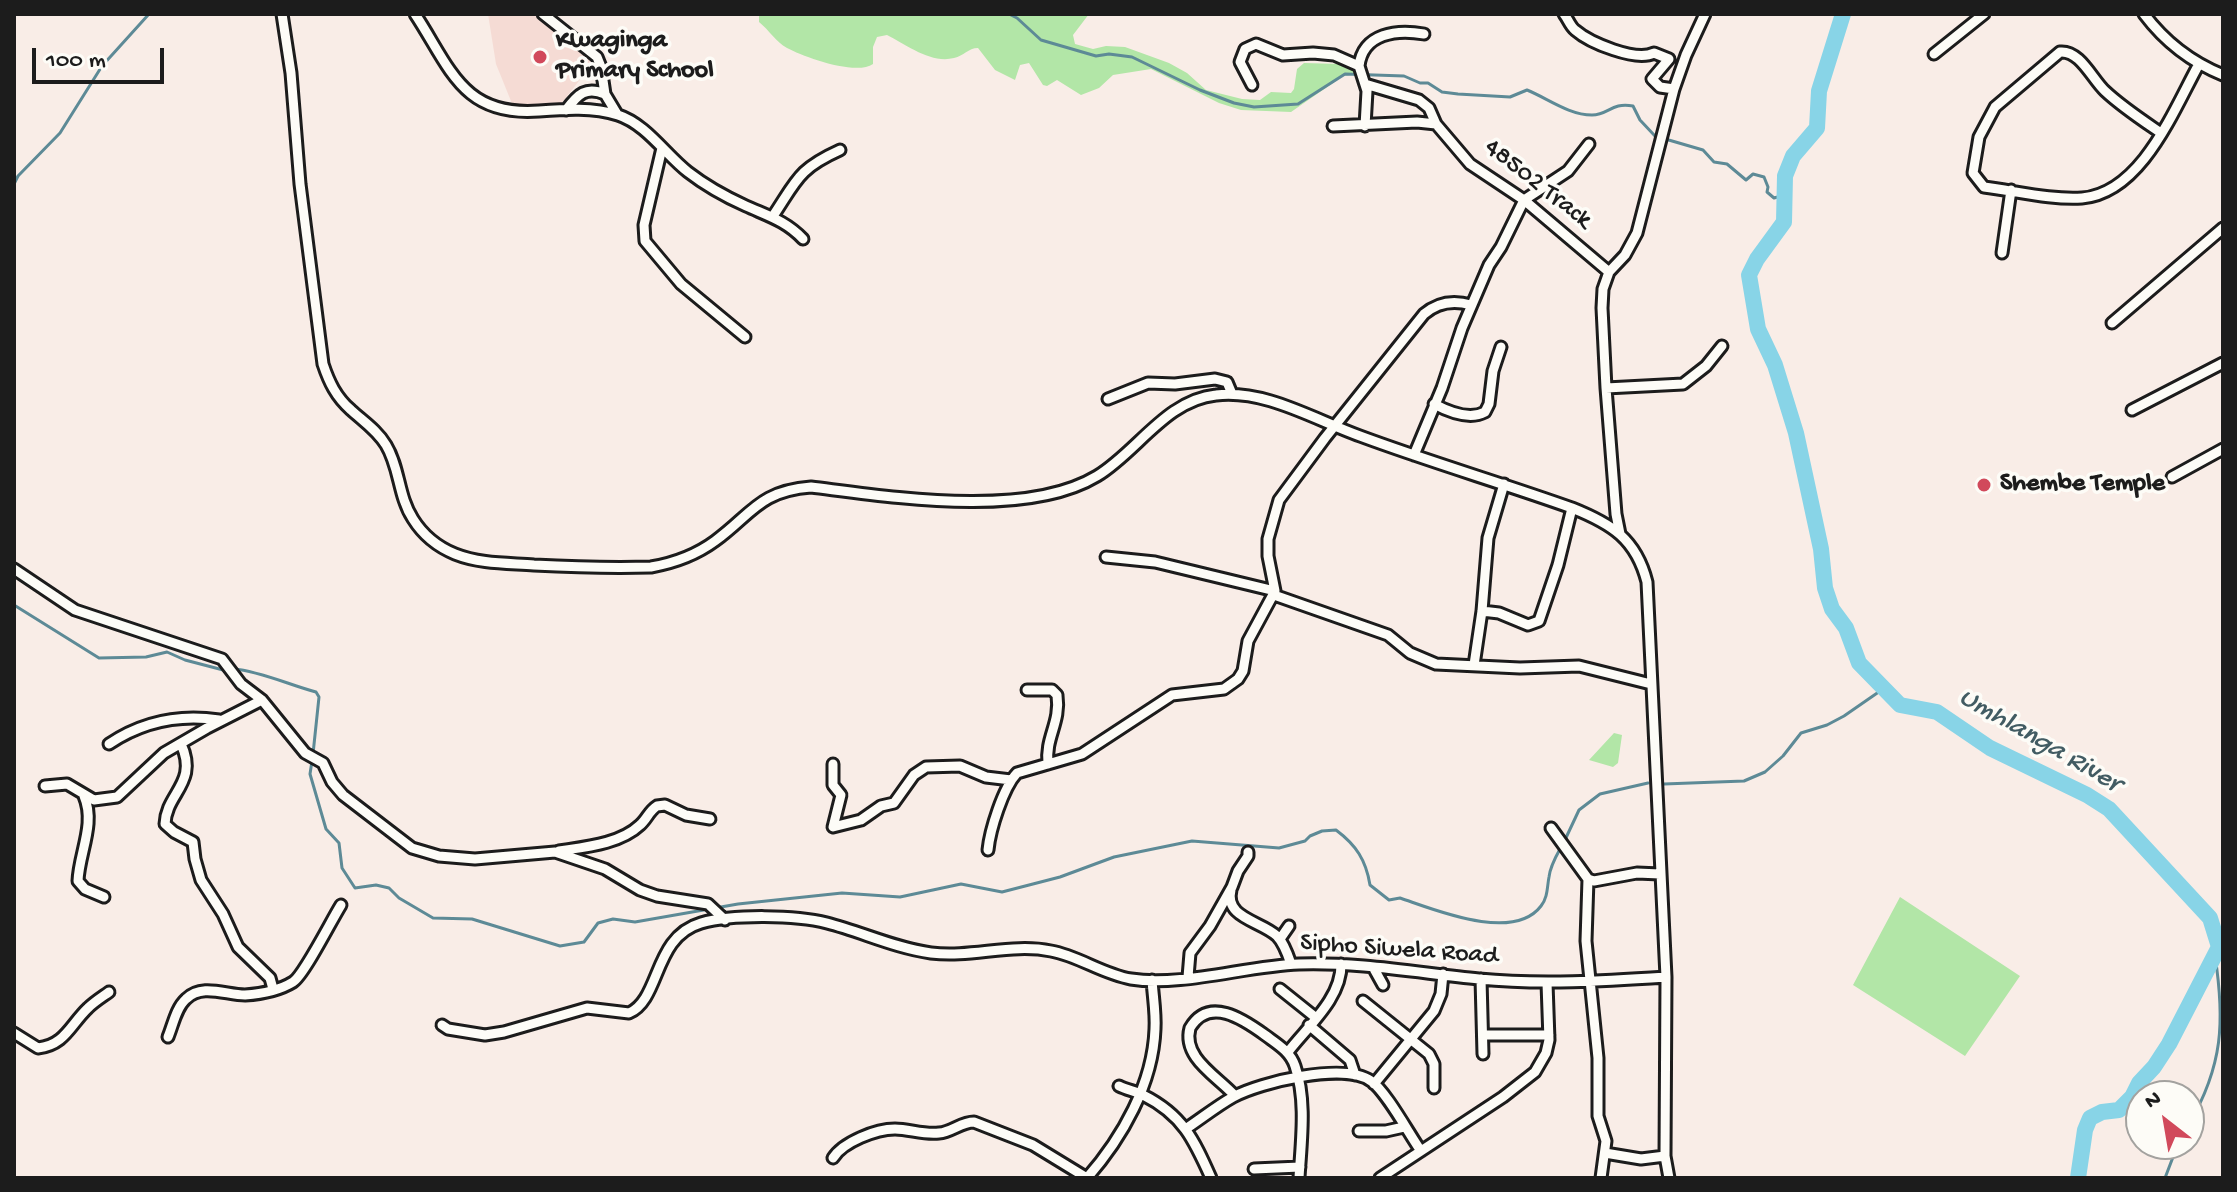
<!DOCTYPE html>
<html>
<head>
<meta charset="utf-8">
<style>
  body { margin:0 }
  #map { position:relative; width:2237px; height:1192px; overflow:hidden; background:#f9ede7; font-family:"Gochi Hand",sans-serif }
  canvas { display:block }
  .frame { position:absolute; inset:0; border:16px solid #1c1c1c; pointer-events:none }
  .north { position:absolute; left:2125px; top:1080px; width:80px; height:80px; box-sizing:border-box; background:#fdfcf7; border:2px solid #a3a29f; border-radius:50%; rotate:329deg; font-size:22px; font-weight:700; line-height:32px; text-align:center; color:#1c1c1c }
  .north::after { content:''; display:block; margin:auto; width:28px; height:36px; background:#d1495b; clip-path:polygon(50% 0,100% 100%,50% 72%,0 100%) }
  .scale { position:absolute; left:32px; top:48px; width:132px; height:36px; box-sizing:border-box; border:4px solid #1c1c1c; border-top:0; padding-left:10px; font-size:24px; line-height:28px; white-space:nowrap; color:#1c1c1c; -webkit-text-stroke:6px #fdfcf7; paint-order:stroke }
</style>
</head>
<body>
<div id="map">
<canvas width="2237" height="1192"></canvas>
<div class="frame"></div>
<div class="north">N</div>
<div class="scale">100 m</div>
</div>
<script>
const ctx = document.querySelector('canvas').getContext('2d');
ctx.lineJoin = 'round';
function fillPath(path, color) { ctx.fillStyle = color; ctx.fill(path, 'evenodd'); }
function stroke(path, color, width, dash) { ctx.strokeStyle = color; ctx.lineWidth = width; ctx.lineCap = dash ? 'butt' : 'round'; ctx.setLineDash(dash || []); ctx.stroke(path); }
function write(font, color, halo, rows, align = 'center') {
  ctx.font = font + ' "Gochi Hand",sans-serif'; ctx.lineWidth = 7; ctx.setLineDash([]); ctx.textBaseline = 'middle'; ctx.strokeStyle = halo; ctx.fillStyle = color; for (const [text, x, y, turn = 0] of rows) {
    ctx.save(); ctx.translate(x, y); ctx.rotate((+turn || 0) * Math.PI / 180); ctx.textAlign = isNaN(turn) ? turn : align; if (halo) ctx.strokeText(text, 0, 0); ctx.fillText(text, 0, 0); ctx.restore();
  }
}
const built = new Path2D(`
  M488,14H534L593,63L561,104L513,106L496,64Z`);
const green = new Path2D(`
  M759,14H1089L1073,35L1075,44L1093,49L1106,46L1125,47L1169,63L1187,73L1206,90L1242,99L1260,100L1271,92L1291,93L1294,89L1297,69L1304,63L1340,64L1355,69L1356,74L1343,76L1291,112L1241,110L1219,103L1151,69L1113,75L1099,88L1081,95L1057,80L1047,86L1043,85L1029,63L1020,65L1015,80L995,70L978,48C968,48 964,56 954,58C931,64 907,45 887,35L877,37L873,47V64C856,76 804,57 787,48C776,42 769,30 759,22Z
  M1614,733L1622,735L1618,763L1613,767L1589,760Z
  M1900,897L2020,976L1965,1056L1853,985Z`);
const stream = new Path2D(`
  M1009,14L1017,18L1041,40L1096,56L1109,54L1132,57L1200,90L1234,103L1254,107L1298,104L1345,74L1404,76L1420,83H1428L1442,92L1458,94L1510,97L1527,90C1547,98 1569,115 1592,115C1609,115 1611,102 1633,106L1640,120L1655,136L1703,150L1714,162L1727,164L1746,180L1753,174L1764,177L1768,187L1767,192L1774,198L1785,195
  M14,184L18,176L60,133L102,66L149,14
  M14,605L99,658L146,657L167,652L185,660L227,671
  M234,669C259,671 290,685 316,692L319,697L313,754
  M312,761L310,774L326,829L339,843L342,868L355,888L376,885L389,888L399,898L433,918L472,919L560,946L584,942L598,923L613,919L635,922L738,904L842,893L900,897L961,884L1002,892L1060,877L1114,857L1192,841L1279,848L1305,841L1310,836L1322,831L1336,830C1356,845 1366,860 1370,885L1389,900L1400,898C1433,909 1513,943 1541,906C1548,897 1547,887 1549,877C1550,867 1555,858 1560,849
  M1664,784L1744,781L1765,772L1783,756L1801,733L1827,725L1844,716L1883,689
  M1564,842L1579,810L1600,794L1648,783
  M2215,932L2223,933
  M2189,1124C2223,1066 2225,1021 2215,956
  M2165,1178L2178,1144`);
const river = new Path2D(`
  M1843,14L1819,91L1817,128L1793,156L1785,176L1784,222L1757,259L1749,275L1758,329L1775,365L1796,433L1821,549L1825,588L1832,609L1846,628L1859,663L1900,705L1937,712L1990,748L2087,795L2109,809L2210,918L2219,947L2169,1044L2154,1067L2139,1083L2132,1097L2119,1110L2102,1112L2090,1118L2085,1130L2078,1178`);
const minor = new Path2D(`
  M282,14L291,73L300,184L323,364C329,382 336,397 351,410C363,421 377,430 386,445C400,468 398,496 413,519C423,535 438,547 455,554C480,564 508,563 534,565C573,567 612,568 651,567C674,563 696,555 715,541C752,514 759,491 811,487C892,497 1026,519 1097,476C1137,452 1166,400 1216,395C1265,389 1315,420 1360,436C1430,462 1502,483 1572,508C1612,524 1636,539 1647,582L1666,977L1665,1156L1669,1178
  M415,14C450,67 462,117 539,111C565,109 593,107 618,115C646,124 666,155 688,172C706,186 726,197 746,206C768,216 786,221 803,239
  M543,14L597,57L601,67L605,94L617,114
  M1564,14C1568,19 1570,26 1575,30C1590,43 1636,62 1654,53L1669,59L1652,79L1660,87L1674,89
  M2144,14C2165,42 2191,62 2223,75
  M1934,54L1984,14
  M1365,84L1419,100L1429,108L1436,124L1470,164L1524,200L1609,272
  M1252,85L1240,62L1245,49L1256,44L1283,55L1313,53L1334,55L1359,66
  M566,110C578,94 586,86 605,94
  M1333,126L1417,122L1436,124
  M1365,126L1367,91L1359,66C1363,33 1397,29 1424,34
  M2161,133C2142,120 2122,107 2105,91C2092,79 2080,50 2060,52L1995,107L1979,137L1973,173L1984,187C2016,191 2051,200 2082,198C2142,193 2174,109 2199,64
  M662,148L644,225L645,241L681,284L745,337
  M773,216C797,180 798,169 840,150
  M2002,253L2011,190
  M2112,323L2223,228
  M1606,388L1683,384L1706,366L1722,346
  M1108,399L1148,383L1175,384L1215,379L1227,382L1232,394
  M1434,404C1449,412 1470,420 1485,412L1489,404L1493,371L1501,347
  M2132,410L2223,363
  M1414,455L1442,388L1462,328L1489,265L1501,247L1524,200L1568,171L1589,144
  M2172,477L2223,449
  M1620,534L1616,514L1606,388L1602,308L1603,289L1609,272L1625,255L1637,233L1674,89L1686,55L1705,14
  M1106,557L1155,562L1275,591
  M14,569L75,610L222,659L241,684L262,700L305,753L323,763L332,782L343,795L412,848L439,856L475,859L555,852L605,869L640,890L657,896L708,904L725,920
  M1274,595L1388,635L1410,653L1436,664L1520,668L1579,666L1651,684
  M1482,611L1499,613L1528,625L1539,621L1558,565L1572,508
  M1474,665L1482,611L1488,538L1504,484
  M1027,690H1052L1057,695C1061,723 1045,737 1048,764
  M109,744C142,722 179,714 219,720
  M181,744C199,783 166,793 165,824L174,832L193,842L195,859L201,880L223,914L238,947L270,978L273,989
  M833,764V785L841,795L833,827L861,820L881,806L894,803L914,775L926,767L960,766L986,777L1011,780
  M45,786L67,784L94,800L117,797L164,753L207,728L262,700
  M84,796C96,824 79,853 78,881L85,889L104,897
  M1551,828L1588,879L1594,881L1637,873L1660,874
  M988,850C990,830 1003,788 1017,773L1082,754L1172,695L1224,689L1238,679L1243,671L1248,641L1275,591L1268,556V539L1279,500L1325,438L1424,314C1438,302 1454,300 1471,305
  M559,851C585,847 620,844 640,825C647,819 649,811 657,806L665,805L686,815L710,819
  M1588,879L1586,941L1598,1058V1116L1606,1141L1601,1178
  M1231,890C1224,918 1261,921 1277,936C1284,943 1288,955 1291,964
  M1280,939L1289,926
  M1373,967L1383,985
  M1188,977L1190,953L1210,926L1232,887L1238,871L1248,856V852
  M1481,979L1483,1054
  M1280,989L1315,1017
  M1363,1001L1429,1054L1434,1064V1088
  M442,1025L448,1029L485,1035L504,1032L587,1008L629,1013C661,999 653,937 701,923C733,914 796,915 827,923C862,932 895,948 931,953C972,958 1011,943 1051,951C1079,956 1102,974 1131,979C1181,987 1246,966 1299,964C1359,962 1419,973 1479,979C1541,985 1604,981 1666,977
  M1309,1025L1350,1060L1355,1075
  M14,1033L38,1048C65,1045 70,1025 88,1008C94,1002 102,997 109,992
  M1483,1035H1549
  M168,1037C173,1025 176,1008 186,999C202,983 226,995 245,995C260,994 280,990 293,982C304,975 331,921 341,905
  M1288,1052C1307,1027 1342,998 1341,964
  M1374,1084L1434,1011L1441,994L1443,974
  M1119,1086C1127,1090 1135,1091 1143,1095C1183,1115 1194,1140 1211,1178
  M1235,1096C1217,1076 1182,1058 1190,1028C1209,996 1243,1019 1265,1035C1277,1044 1290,1051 1295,1066C1307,1101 1301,1142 1299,1178
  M1187,1128C1202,1118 1217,1106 1233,1097C1261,1082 1344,1062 1371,1081C1386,1091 1409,1134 1421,1151
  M1359,1131H1386L1404,1127
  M1605,1153L1641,1159L1665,1156
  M833,1158C843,1142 876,1129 895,1129C909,1129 924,1135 939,1133C952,1132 961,1122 974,1122L1033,1145L1087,1178C1122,1138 1153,1084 1155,1029C1156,1013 1153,996 1152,980
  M1254,1169L1300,1167
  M1380,1178L1503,1097L1535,1072L1546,1053L1549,1040L1547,983`);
const markers = [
  [540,57,8,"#d1495b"],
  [1984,485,8,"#d1495b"]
];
const poiNames = [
  ["Kwaginga",556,42],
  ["Primary School",556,72],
  ["Shembe Temple",2000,485]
];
const streetNames = [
  ["48502 Track",1537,185,38],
  ["Sipho Siwela Road",1399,951,4]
];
const waterNames = [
  ["Umhlanga River",2039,742,30]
];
fillPath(built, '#f5dbd4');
fillPath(green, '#b2e6a7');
stroke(stream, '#5d8a96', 3);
stroke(river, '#88d4e7', 16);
stroke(minor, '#1c1c1c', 15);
stroke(minor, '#fdfcf7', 9);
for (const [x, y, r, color] of markers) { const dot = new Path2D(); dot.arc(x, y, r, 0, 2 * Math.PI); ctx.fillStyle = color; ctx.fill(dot); stroke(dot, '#fdfcf7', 3); }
write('bold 26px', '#1c1c1c', '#fdfcf7', poiNames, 'left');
write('26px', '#1c1c1c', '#fdfcf7', streetNames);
write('italic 28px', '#425c63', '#fdfcf7', waterNames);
</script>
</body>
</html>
